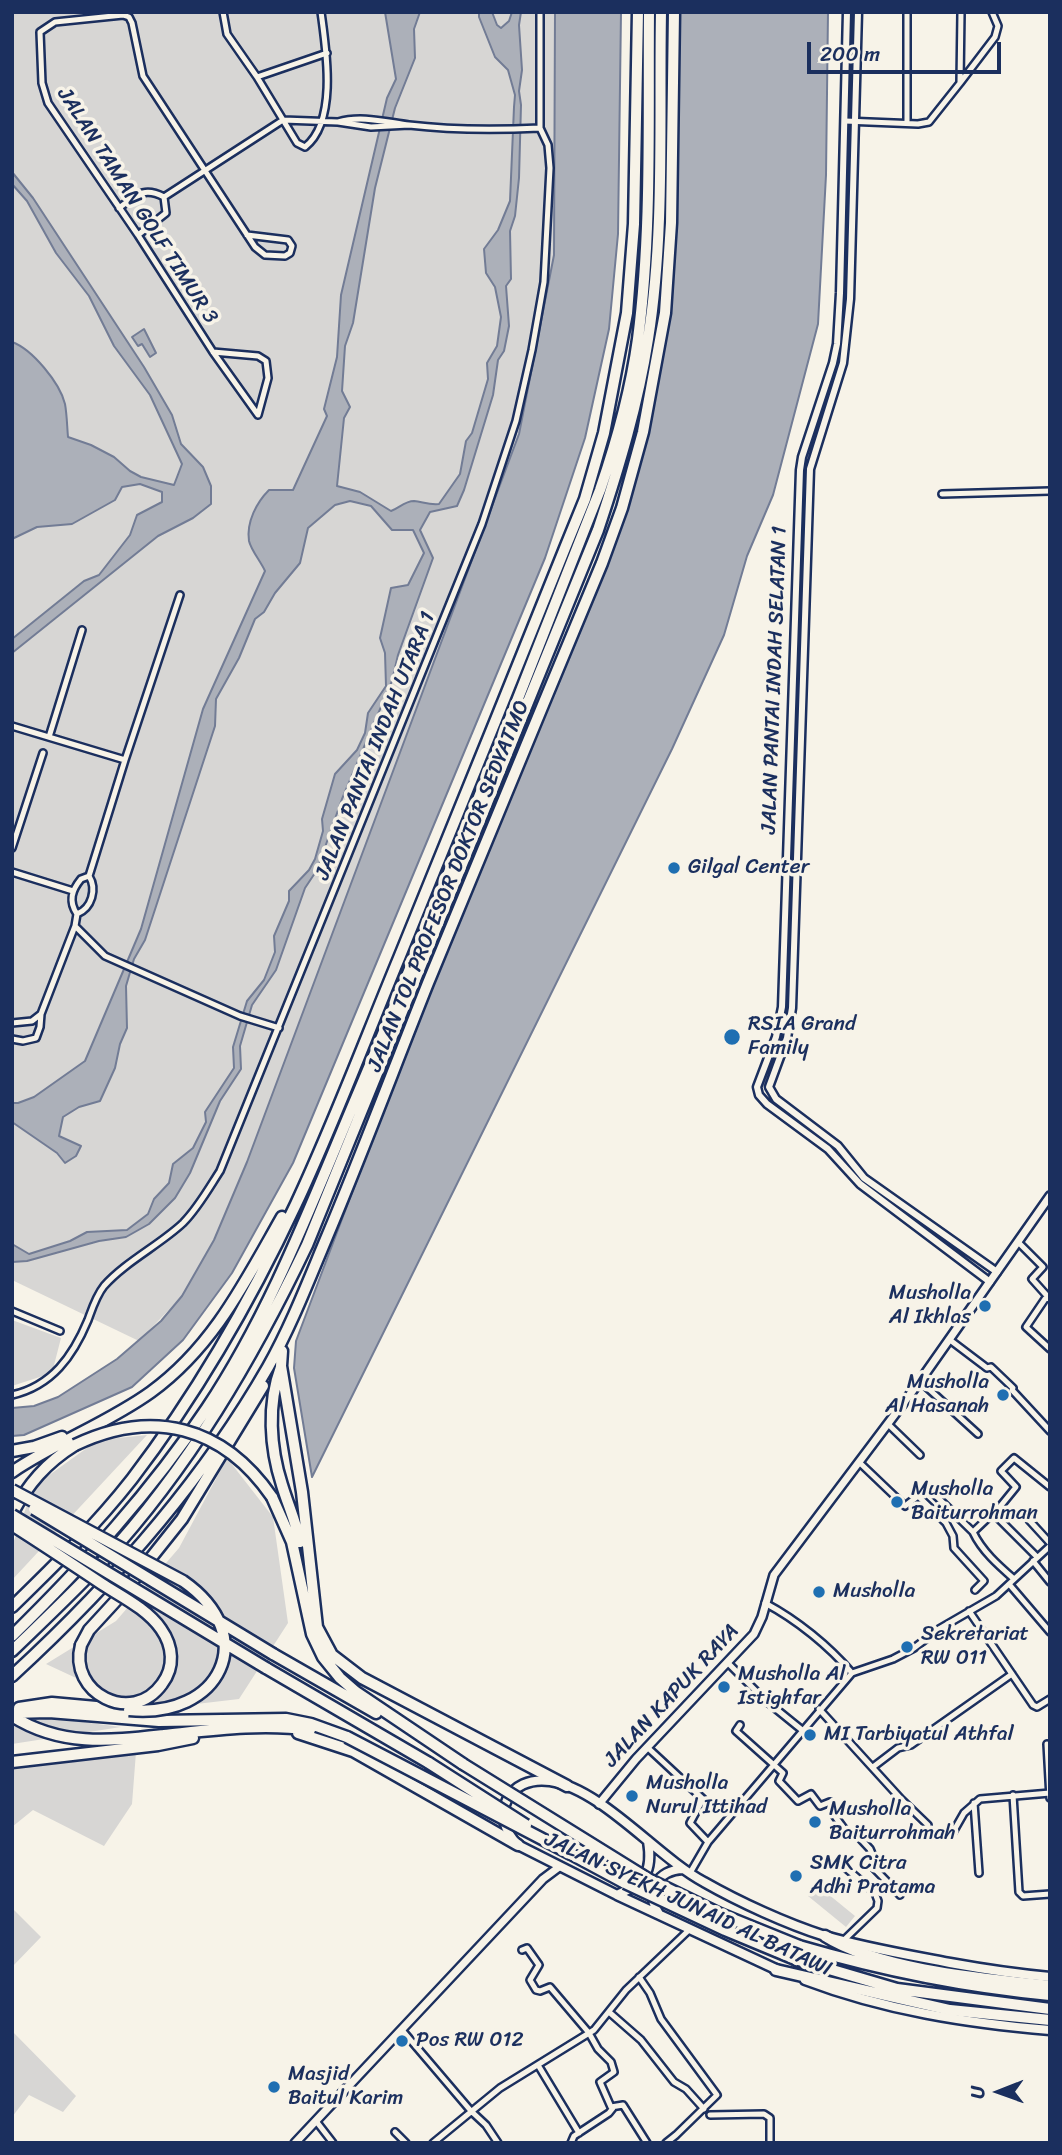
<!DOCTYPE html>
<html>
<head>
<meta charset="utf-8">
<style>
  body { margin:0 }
  #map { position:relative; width:1062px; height:2155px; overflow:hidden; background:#f7f3e8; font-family:Sriracha,sans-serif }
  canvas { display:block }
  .frame { position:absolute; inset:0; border:14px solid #1b2f5e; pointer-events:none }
  .north { position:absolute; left:964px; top:2057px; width:70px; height:70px; -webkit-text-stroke:5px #f7f3e8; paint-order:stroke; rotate:269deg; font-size:19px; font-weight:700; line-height:28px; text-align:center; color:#1b2f5e }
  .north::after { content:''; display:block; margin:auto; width:24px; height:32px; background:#1b2f5e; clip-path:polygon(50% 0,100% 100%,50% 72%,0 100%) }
  .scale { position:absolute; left:807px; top:42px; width:194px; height:32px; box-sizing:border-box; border:4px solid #1b2f5e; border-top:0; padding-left:9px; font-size:21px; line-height:24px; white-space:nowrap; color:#1b2f5e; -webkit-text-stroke:5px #f7f3e8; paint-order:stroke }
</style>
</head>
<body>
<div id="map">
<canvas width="1062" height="2155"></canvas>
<div class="frame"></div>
<div class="north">U</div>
<div class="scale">200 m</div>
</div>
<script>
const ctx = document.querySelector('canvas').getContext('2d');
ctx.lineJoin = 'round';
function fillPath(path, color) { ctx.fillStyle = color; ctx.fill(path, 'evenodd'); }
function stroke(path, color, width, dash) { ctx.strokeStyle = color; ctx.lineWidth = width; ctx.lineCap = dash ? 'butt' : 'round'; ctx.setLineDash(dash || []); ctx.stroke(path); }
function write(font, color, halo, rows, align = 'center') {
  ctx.font = font + ' Sriracha,sans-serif'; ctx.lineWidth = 7; ctx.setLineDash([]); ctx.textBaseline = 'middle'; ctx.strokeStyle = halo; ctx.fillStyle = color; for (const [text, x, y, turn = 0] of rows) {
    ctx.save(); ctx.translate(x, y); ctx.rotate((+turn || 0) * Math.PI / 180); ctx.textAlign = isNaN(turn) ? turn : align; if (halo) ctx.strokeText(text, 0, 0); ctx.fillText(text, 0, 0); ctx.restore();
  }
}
const green = new Path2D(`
  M12,12H555L554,255L519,434L247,1162L214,1240L182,1296L139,1341L12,1280Z
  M12,1320L61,1338L52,1373L12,1386Z
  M147,1435L12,1580V1546L34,1486L98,1440Z
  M227,1458L273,1517L288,1623L239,1699L145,1710L46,1664L116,1621L179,1548Z
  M52,1718L121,1727L12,1744V1724Z
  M136,1752L132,1804L104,1846L33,1810L12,1827V1768Z
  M817,1885L855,1916L846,1927L808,1896Z
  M12,1908L41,1937L12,1967Z
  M12,2031L76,2096L63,2112L29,2095L12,2117Z`);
const water = new Path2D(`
  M385,12H420L414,29L415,58L395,108L375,188L353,323L345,346L342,391L350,407L344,418L337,486L360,492L391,511C399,508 405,501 414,501C423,502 429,505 439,504L460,474L466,441L472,433L488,379L487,363L497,346L501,317L495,287L486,273L484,249L498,230L510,201L514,107L515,95L508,70L495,57L479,17V12H492L497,25L501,28L509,21L512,12H521L519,25L522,70L519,91L521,105L519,178L515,216L510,231L511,279L506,286L509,326L504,351L498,360L493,395L464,490L457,506L430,512L420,530L433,558L398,655L392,681L342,799L317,870L305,888L276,970L252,1005L240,1046L241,1069L220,1101L190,1173L175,1198L149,1224L126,1237L99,1241L27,1261L12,1262V1244L29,1254L70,1241L87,1232L127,1230L148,1214L154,1199L169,1183L173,1164L193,1148L206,1122L205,1112L234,1068L233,1047L247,1001L264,980L275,952L274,936L289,901V891L309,870L315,859L323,831L322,819L335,774L357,750L365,733L368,713L386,686L385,653L380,638L391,588L408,585L424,553L413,530H392L371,506L350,501L335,505L308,528L300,563L275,593L264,612L255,619L239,658L216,699L215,726L145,940L134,959L126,986L127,1028L120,1044L115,1068L100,1101L79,1107L63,1117L59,1136L81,1146L76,1156L65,1163L57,1153L12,1122V1103H18L34,1097L85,1061L141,929L203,709L265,571C261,562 251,550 249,541C246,522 257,502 269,490H293L327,416L324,409L337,357L341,295L387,98L396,79Z
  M555,12H621L618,234L609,329L585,438L545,558L293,1163L232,1273L183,1340L132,1387L24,1435L12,1436V1408L34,1406L58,1397L117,1359L161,1321L182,1296L214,1240L247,1162L519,434L554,255Z
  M676,12H828L826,175L818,324L773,495L747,556L724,635L672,749L312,1477L294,1368L296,1341L402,1060L627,503L670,312Z
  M12,172L33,198L144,367L172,415L181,444L203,467L211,486V504L193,518L158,536L12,653V639L84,581L99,575L130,535L137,515L162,502V492L140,484L122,487L115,500L72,524L37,527L12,539V342C32,349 60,383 65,404C67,415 67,426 68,437L91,445L114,457L130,471L141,477L174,485L182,464L150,395L114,346L89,296L56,253L27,201L12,184Z
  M144,329L156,353L150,357L142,344L138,346L132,337Z`);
const minor = new Path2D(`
  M223,12L227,34L257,77L297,143L305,147C338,121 326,49 321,12
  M907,12V123
  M257,77L327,53
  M960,83L995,37L998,26L992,12
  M845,121L918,124L929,122L960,83L961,12
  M338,122C361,115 386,122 409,125C451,130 497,130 540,128
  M164,197L283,120L338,122L371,127L409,125
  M119,208C136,196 143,186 164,197L166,213L138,235
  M213,352L258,356L266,361L268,378L258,415L213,352L138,235L48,103L42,83L40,32L55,22L123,15L129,17L132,23L143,76L255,247L265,255L285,256L290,253L292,246L288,240L247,235
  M942,494L1050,491
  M12,726L125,760
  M49,737L82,630
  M12,848L43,753
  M12,872L73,891
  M89,876L125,760L180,595
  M89,876C97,889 92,908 77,914C68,901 72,890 81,879Z
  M75,926L105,956L240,1016L279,1028
  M12,1023L32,1021L41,1014L75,926L77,914
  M12,1039L23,1041L36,1038L40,1027L41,1014
  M1018,1242L1043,1267L1032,1279L1049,1298
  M1049,1298L1045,1299L1026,1327L1050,1349
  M12,1311L60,1331
  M950,1340L987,1368L991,1367L1013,1388L1012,1390L1050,1431
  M920,1381L978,1434
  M12,1395C52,1386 73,1356 88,1320C92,1309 96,1296 104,1286C125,1262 161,1244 183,1223C198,1208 209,1188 220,1171L482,524L516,421L532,350L544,282L550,168L548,145L540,128V12
  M888,1424L920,1455
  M860,1463L905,1506L918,1496L946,1523L953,1536L954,1548L984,1581L975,1590
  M927,1487L973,1532C982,1551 998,1565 1014,1579
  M994,1514L1016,1487L1001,1471L1014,1458L1050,1487
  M1029,1520L1050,1543
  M973,1532L993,1513L1037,1557
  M1033,1561L1050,1582
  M1009,1584L1050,1632
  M765,1603C797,1620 829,1646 852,1673
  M969,1611L1033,1705L1037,1707L1050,1699
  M728,1663L765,1700L802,1730
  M819,1709L901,1799L928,1825
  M740,1725L736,1731L783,1773L779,1781L798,1801L811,1794L820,1806L830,1802L835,1810L834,1815L845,1830L857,1835L870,1849L873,1856L871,1865L900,1895
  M1047,1744L1050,1798
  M647,1747L703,1799L690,1823L708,1842
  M873,1767L898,1748L911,1745L1012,1674
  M1013,1795L1019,1892L1023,1896L1050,1894
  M974,1803L979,1873
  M952,1834L964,1813L980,1799L1050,1793
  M840,1863L875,1893L878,1901L877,1908L844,1940
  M690,1873L708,1842L852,1673L893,1659L914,1648L939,1629L996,1596L1050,1546
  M522,1950L527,1948L539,1965L530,1980L536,1990L540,1991L550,1987L589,2033L598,2049L611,2062L614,2072L600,2082L611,2107L623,2105L647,2143
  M639,1977L650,1993L661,2019L717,2095L676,2135L666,2143
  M609,2012L641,2040L674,2082L686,2089L704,2109
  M402,2030L471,2111L486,2125L498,2143
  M538,2065L579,2133
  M710,2115L764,2114L770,2118V2143
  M316,2121L333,2143
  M395,2132L406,2143
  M433,2143L500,2088L594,2030L626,1990L690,1929
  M571,2143L574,2136L609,2113L613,2108`);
const tertiary = new Path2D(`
  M847,12L840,293L837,344L833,363L802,457L800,470L782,1007L776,1037L757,1087L759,1095L767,1104L828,1149L860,1184L990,1282
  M858,12L850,299L843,363L810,469L792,1008L787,1038L769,1087L776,1099L838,1146L864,1178L997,1272`);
const secondary = new Path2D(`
  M599,1804L636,1759L754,1634L762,1617L774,1575L920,1381L1050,1196
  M295,2143L543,1879L559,1867`);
const primary = new Path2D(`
  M617,1895C645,1883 653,1872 648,1841
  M659,1914C644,1892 658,1870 683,1869
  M780,1971L617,1895L518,1845C488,1816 508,1775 550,1781C602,1789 657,1857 704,1882C739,1902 787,1924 825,1936C866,1948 909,1955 950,1963C983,1969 1016,1974 1050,1977
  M805,1980C884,2010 966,2023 1050,2030`);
const motorway = new Path2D(`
  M282,1351L281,1366L302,1492L317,1627L332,1655L362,1678L567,1786
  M281,1367C267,1404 270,1448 282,1485C288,1505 296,1522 300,1542
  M12,1451L34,1447L62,1437
  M12,1472C56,1442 108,1423 151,1392C213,1347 245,1282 282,1217
  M272,1497L292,1542L312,1634L323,1657L340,1678L356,1692L463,1764
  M12,1514C28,1484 46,1463 75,1445
  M12,1607C54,1566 96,1525 132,1479C197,1394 251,1300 296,1204C334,1123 365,1040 399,958C455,821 510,685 565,548L585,499L604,433L627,313L634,224L638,12
  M12,1636C84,1565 151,1492 207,1408C271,1312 312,1202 357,1096C442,896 520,692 600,490C617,441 631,390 638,339C652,231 648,121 649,12
  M81,1645L89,1630L123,1593L182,1519L263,1386
  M12,1651C43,1621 74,1592 103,1561C189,1468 253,1358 307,1245L598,530C619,467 638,404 648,339C665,233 659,119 661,12
  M273,1654L376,1713
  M266,1668L429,1763
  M12,1676C111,1585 201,1484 268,1367C291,1326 308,1282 326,1239C362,1154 394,1068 428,983C485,843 544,703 602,563L622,508L643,432L665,313L671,223L674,12
  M19,1708L52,1703L129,1710
  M12,1713L49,1712L159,1721L286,1719L311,1724L347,1737
  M12,1716C61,1747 110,1741 164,1735C212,1730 262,1723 310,1730
  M298,1733L353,1751L518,1845
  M12,1762L158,1745L193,1738
  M571,1854L625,1883
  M825,1936C879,1970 986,1979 1050,1986
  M799,1946C881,1970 965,1987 1050,1995
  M795,1959L897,1989L1050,2009
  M776,1970L950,2010L1050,2020`);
const motorwayBridge = new Path2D(`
  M75,1445C152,1408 223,1426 272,1497
  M12,1490L183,1581C262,1636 220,1719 129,1710
  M34,1509L273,1654
  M12,1515L266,1668
  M12,1525C42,1544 72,1564 102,1584C122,1597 147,1609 161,1629C173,1646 175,1667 162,1684C132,1726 68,1693 81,1645
  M347,1737L571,1854
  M429,1763L526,1825
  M463,1764L650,1880L720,1914L799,1946
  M625,1883L725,1930L795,1959`);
const markers = [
  [674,868,7,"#1f6fb2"],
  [732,1037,9,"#1f6fb2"],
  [985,1306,7,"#1f6fb2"],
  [1003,1395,7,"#1f6fb2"],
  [897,1502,7,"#1f6fb2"],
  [819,1592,7,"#1f6fb2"],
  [907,1647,7,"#1f6fb2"],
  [724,1687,7,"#1f6fb2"],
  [810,1735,7,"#1f6fb2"],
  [632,1796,7,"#1f6fb2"],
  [815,1822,7,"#1f6fb2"],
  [796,1876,7,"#1f6fb2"],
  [402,2041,7,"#1f6fb2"],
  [274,2087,7,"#1f6fb2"]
];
const streetNames = [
  ["JALAN TAMAN GOLF TIMUR 3",137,206,57],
  ["JALAN PANTAI INDAH SELATAN 1",775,680,-88],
  ["JALAN PANTAI INDAH UTARA 1",376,746,-68],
  ["JALAN TOL PROFESOR DOKTOR SEDYATMO",449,886,-68],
  ["JALAN KAPUK RAYA",672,1696,-47],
  ["JALAN SYEKH JUNAID AL BATAWI",688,1905,25]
];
const poiNames = [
  ["Gilgal Center",688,868],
  ["RSIA Grand",748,1025],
  ["Family",748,1049],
  ["Musholla",971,1294,"right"],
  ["Al Ikhlas",971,1318,"right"],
  ["Musholla",989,1383,"right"],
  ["Al Hasanah",989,1407,"right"],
  ["Musholla",911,1490],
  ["Baiturrohman",911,1514],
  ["Musholla",833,1592],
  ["Sekretariat",921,1635],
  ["RW 011",921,1659],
  ["Musholla Al",738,1675],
  ["Istighfar",738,1699],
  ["MI Tarbiyatul Athfal",824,1735],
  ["Musholla",646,1784],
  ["Nurul Ittihad",646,1808],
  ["Musholla",829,1810],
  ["Baiturrohmah",829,1834],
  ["SMK Citra",810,1864],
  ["Adhi Pratama",810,1888],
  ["Pos RW 012",416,2041],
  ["Masjid",288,2075],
  ["Baitul Karim",288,2099]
];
fillPath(green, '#d7d6d4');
fillPath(water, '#acb0b9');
stroke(water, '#727c95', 2);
stroke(minor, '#1b2f5e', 10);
stroke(tertiary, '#1b2f5e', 11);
stroke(secondary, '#1b2f5e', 12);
stroke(primary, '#1b2f5e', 13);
stroke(motorway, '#1b2f5e', 15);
stroke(minor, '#f7f3e8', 5);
stroke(tertiary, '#f7f3e8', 6);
stroke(secondary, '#f7f3e8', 7);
stroke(primary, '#f7f3e8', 8);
stroke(motorway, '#f7f3e8', 10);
stroke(motorwayBridge, '#1b2f5e', 15, []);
stroke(motorwayBridge, '#f7f3e8', 10);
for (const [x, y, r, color] of markers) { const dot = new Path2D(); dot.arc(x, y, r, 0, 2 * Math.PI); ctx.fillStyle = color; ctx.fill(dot); stroke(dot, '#f7f3e8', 2.5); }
write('21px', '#1b2f5e', '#f7f3e8', streetNames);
write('21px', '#1b2f5e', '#f7f3e8', poiNames, 'left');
</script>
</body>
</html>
